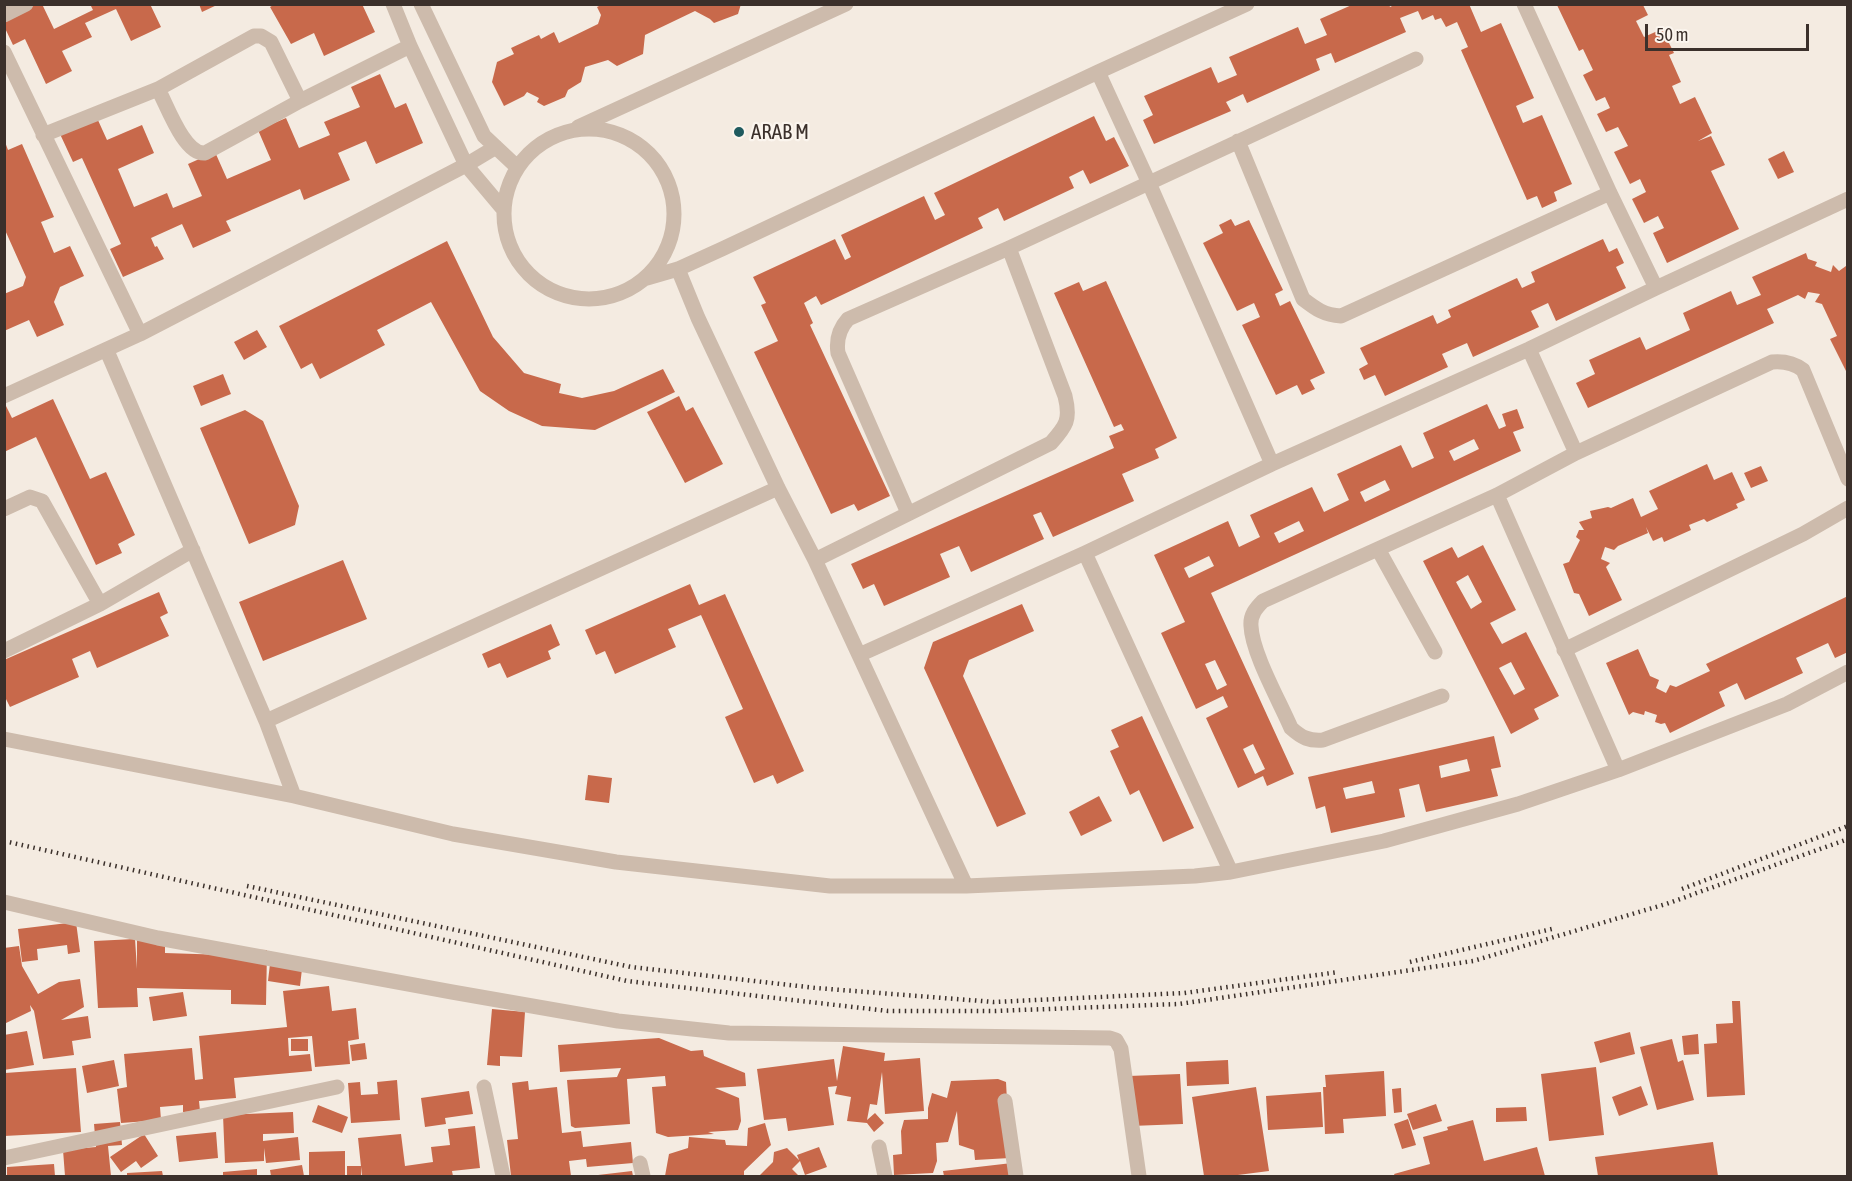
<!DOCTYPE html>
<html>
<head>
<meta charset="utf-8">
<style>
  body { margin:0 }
  #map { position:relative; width:1852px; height:1181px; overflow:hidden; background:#f4ebe1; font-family:"Asap Condensed",sans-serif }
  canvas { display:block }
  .frame { position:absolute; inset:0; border:6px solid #3b302b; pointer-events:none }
  .scale { position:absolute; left:1645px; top:24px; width:164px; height:27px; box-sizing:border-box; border:3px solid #3b302b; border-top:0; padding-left:8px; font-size:18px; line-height:21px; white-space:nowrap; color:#3b302b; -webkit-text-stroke:4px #fbf5ee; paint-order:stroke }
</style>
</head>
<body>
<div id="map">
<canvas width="1852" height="1181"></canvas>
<div class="frame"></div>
<div class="scale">50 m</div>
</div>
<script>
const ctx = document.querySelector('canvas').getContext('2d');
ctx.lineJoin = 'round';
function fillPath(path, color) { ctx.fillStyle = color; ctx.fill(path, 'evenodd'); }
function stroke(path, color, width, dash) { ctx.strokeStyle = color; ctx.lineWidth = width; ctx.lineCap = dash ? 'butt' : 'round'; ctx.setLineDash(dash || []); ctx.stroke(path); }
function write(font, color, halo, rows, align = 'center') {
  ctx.font = font + ' "Asap Condensed",sans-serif'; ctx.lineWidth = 4.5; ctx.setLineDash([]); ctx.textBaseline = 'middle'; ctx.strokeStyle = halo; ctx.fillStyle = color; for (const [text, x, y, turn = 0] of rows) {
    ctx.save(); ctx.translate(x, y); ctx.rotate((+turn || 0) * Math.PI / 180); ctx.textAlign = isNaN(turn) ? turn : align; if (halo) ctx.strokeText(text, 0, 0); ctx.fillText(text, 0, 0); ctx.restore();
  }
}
const building = new Path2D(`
  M32,4H42L54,29L93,10L90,4H150L161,27L131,41L116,9L85,23L92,37L62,51L72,71L46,84L25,39L13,45L4,26V17Z
  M199,4H219L202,12Z
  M275,4H362L375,32L324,56L314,33L291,44L270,7Z
  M603,4H741L738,14L714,23L710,19L695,11L645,35L643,54L617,66L608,60L585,67L581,82L568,90L565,97L544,106L537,102L539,98L527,92L524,96L504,106L492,82L497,62L514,54L511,48L539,35L541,39L554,32L559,43L598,24L601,15L597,7Z
  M1354,4H1389L1390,7L1396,4H1469L1481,32L1501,23L1534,98L1516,106L1523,123L1542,115L1572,184L1554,192L1557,201L1542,208L1537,196L1527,200L1461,50L1468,47L1457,22L1446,27L1441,18L1435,20L1433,15L1422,20L1418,11L1400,18L1406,32L1335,63L1331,53L1316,59L1320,70L1247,103L1243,94L1226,102L1231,111L1154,144L1143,120L1153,115L1144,96L1211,67L1218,83L1237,75L1229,57L1298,27L1305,44L1327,35L1320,19Z
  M1557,5H1643L1648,15L1636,21L1644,37L1662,29L1674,53L1669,55L1681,82L1672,86L1680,104L1695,97L1712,133L1698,141L1711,136L1725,165L1711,171L1739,229L1667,263L1653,233L1664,228L1658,216L1644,223L1632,199L1646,192L1640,179L1630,184L1614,152L1628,146L1618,127L1606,132L1597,114L1610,108L1605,97L1596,101L1583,75L1593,70L1583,49L1579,51Z
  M380,74L395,108L406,103L423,143L376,164L366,141L338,153L350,180L304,200L300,189L226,221L231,231L193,248L182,224L151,238L155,247L157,246L164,259L123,277L110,249L121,244L82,158L73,162L60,134L97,118L107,140L142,125L154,153L118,169L134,207L167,193L173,208L202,196L188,164L215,152L227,179L271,160L258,130L286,118L299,148L330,135L324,122L360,107L351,87Z
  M1094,116L1106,141L1114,137L1129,166L1090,184L1083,170L1069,177L1074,188L1004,221L998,208L978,218L983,228L821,305L816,296L804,303L813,323L810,325L890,496L858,511L854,504L831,514L754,352L778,341L761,305L766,303L753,277L835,239L845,260L851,257L841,235L924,196L935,220L945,215L934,193Z
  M5,142L8,150L22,144L54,217L41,222L54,253L70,246L84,276L60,287L54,302L64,325L37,337L29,320L4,331V294L23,286L26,277L5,230Z
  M1784,151L1794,172L1778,179L1768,159Z
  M1231,219L1235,226L1249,220L1283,290L1275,294L1280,306L1290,301L1325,373L1310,380L1315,389L1302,395L1297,385L1276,395L1242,325L1260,317L1254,303L1237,311L1203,243L1223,233L1219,225Z
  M1603,239L1609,252L1617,248L1624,263L1616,267L1626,288L1556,321L1548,303L1531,311L1539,327L1473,357L1467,343L1442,354L1448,367L1385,396L1375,375L1364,380L1359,369L1368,364L1360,348L1433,315L1437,324L1451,317L1448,310L1517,278L1522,288L1535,282L1531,272Z
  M447,241L493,337L524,373L561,384L559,393L582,398L614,391L663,369L675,392L595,430L542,426L509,411L480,391L431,302L377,330L385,345L320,379L312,363L301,369L279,326Z
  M1806,253L1808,259L1817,262L1815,266L1831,272L1833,265L1839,271L1846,266L1848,269V375L1830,339L1837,336L1822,304L1815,302L1820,294L1808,292L1805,299L1798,295L1767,309L1774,323L1588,408L1576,383L1595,374L1589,360L1640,337L1646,350L1690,330L1683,313L1731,291L1737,305L1761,295L1752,277Z
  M1106,281L1177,438L1155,449L1159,458L1122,474L1134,501L1053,537L1041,512L1033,515L1044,539L971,572L959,546L940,554L950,577L884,606L874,584L863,589L851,564L1114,448L1109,436L1124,430L1121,424L1114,427L1054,293L1079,282L1083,291Z
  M257,330L267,347L244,360L234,342Z
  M223,374L231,394L201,406L193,386Z
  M679,396L686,411L693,407L723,464L685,483L647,412Z
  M53,399L90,479L106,472L135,535L118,544L122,553L96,565L36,437L4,452V402L12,418Z
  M1487,404L1499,429L1506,426L1502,414L1517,409L1524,428L1513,432L1521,451L1211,593L1294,774L1267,786L1263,776L1238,788L1206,718L1228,707L1223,696L1196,709L1161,633L1185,622L1154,555L1228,521L1239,547L1260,537L1250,515L1312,487L1324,512L1349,500L1337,474L1401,445L1412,468L1434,458L1423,433ZM1474,439L1479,449L1454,461L1449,451ZM1385,480L1390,490L1365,502L1360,492ZM1299,521L1304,531L1279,543L1274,533ZM1209,556L1214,566L1189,578L1184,568ZM1215,660L1227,685L1217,690L1205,664ZM1253,744L1265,769L1255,774L1243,749Z
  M245,410L263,421L299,506L295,525L249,544L200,428Z
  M1707,464L1714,480L1732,472L1745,500L1736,504L1738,508L1707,522L1704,519L1689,525L1691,530L1664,542L1662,537L1653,541L1646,527L1648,533L1618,546L1614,550L1605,547L1601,559L1610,563L1606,567L1622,600L1589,616L1579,594L1574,593L1563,564L1569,562L1580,540L1576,537L1579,530H1584L1579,522L1592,518L1590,511L1608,507L1611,508L1633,498L1641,517L1658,509L1649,491Z
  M1761,466L1768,481L1751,488L1744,473Z
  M1483,545L1516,610L1490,623L1502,644L1526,632L1559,696L1534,709L1539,719L1511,734L1423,561L1452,547L1458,558ZM1468,575L1482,602L1471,609L1456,582ZM1511,662L1525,689L1514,695L1499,668Z
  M343,560L367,619L263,661L239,602Z
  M690,584L699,605L725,594L804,771L777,784L773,775L754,783L725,717L743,709L701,615L668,629L676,647L615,674L605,651L596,655L585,630Z
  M159,592L168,613L160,617L169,636L97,668L90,651L72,659L79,677L10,707L4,695V660Z
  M1848,596V652L1835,658L1828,643L1796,658L1803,673L1745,700L1737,683L1719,692L1725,706L1670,733L1665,723L1661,724L1655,722L1657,715L1645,711L1644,715L1633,712L1629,715L1606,663L1638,649L1650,676L1659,680L1656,688L1666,693L1670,685L1676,687L1710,671L1706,664Z
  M1022,604L1034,631L969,660L963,676L1026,814L997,827L924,668L933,642Z
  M551,624L560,645L548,651L551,659L507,678L500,663L488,668L482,654Z
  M1142,716L1194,828L1163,842L1139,790L1130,795L1110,751L1119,747L1111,730Z
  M1494,736L1501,767L1491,769L1498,796L1426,812L1419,784L1399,789L1405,817L1331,833L1325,806L1316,809L1308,777ZM1467,759L1470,771L1441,778L1439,766ZM1372,781L1375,793L1346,799L1343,788Z
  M588,775L612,778L609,803L585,800Z
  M1099,796L1112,821L1081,836L1069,812Z
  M76,922L80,952L68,954L67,945L37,949L38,960L22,962L18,929Z
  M137,938L165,939V953L226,955V949L267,950L266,1005L231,1004V990L137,988L138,1007L98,1008L94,941L135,939L137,969Z
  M19,946L22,966L38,994L59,982L80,979L84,1007L61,1020L88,1016L91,1038L72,1041L74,1055L43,1059L34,1011L30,1005L31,1011L4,1024V948Z
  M270,964L302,969L300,986L268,981Z
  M329,986L332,1011L356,1008L359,1039L348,1041L350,1064L315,1067L312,1036L288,1038L289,1056L310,1054L312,1071L234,1078L236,1098L199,1101L200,1111L183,1112V1105L160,1107L161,1120L121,1123L117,1089L127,1087L124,1054L192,1048L195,1080L203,1079L199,1036L287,1027L283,991Z
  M183,992L187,1016L153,1021L149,997Z
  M1732,1001H1740L1745,1095L1707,1097L1704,1044L1717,1043L1716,1024L1733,1023Z
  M492,1009L525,1012L522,1057L500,1056V1066L487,1065Z
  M27,1031L34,1065L4,1070V1035Z
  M1630,1032L1635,1054L1600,1063L1594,1042Z
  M1698,1034L1699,1054L1684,1055L1682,1036Z
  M659,1038L691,1051L703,1050L704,1056L745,1073L746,1086L715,1088L739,1098L741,1121L738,1130L708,1132L714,1134L668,1137L656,1133L652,1087L666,1086L665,1076L627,1079L630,1124L575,1128L571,1126L567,1080L617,1077L621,1068L560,1072L558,1045Z
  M291,1039H308V1051H291Z
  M1672,1039L1678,1062L1683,1060L1694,1100L1657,1110L1640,1047Z
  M365,1043L367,1059L352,1061L350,1045Z
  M843,1046L885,1053L884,1061L920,1058L924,1111L885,1114L882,1072L877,1105L870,1104L867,1120L875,1113L884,1123L874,1132L867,1123L847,1121L851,1097L835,1094L837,1086L828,1087L834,1125L788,1131L786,1118L764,1120L757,1069L834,1059L837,1081Z
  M114,1060L119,1086L87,1093L82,1066Z
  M1228,1060L1229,1084L1187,1086L1186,1062Z
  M1596,1067L1604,1135L1549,1141L1541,1074Z
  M76,1068L81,1132L4,1136L5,1073Z
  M1384,1071L1386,1116L1343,1119L1344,1133L1325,1134L1323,1087H1326L1325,1075Z
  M1180,1074L1183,1124L1131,1126L1129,1076Z
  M998,1079L1006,1082L1010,1158L975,1160L974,1150L959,1145L957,1111L948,1142L936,1143L937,1161L933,1173L894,1175L893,1155L902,1154L901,1131L904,1120L928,1119V1108L932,1093L947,1098L951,1081Z
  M397,1080L400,1120L351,1123L348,1083L360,1082L361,1095L378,1094L377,1082Z
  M528,1081L529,1090L557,1087L562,1133L581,1131L583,1147L631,1142L633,1163L587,1167L586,1159L569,1161L571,1176H511L507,1140L518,1139L512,1083Z
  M1641,1086L1648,1105L1619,1116L1612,1097Z
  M1256,1087L1269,1171L1230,1176H1204L1192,1097Z
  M1401,1088L1402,1112L1394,1113L1392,1089Z
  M469,1091L473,1114L445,1118L446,1124L425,1127L421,1098Z
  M1321,1092L1323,1127L1268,1130L1266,1096Z
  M1436,1104L1442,1121L1413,1130L1407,1114Z
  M318,1105L348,1117L342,1133L312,1122Z
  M1526,1107L1527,1121L1496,1122V1108Z
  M293,1112L294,1133L263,1134V1141L298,1137L300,1160L266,1163L264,1148V1161L225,1163L223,1115Z
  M1408,1119L1416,1145L1402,1149L1394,1124Z
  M1473,1120L1484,1161L1537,1147L1545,1176H1395L1394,1174L1430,1164L1423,1137L1448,1130L1447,1127Z
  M120,1122L122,1145L108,1146L111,1176H65L63,1150L96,1147L94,1124Z
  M765,1123L771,1145L744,1171V1176H665L669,1154L688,1148L689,1137L725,1140L726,1145L747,1146L748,1128Z
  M475,1126L480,1168L452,1171L453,1176H362L358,1138L401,1134L405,1166L433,1162L431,1147L450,1145L448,1129Z
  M216,1132L218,1158L179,1162L176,1136Z
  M144,1134L158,1156L141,1168L136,1161L121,1172L110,1157Z
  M1713,1142L1718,1176H1598L1595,1157Z
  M819,1147L827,1167L805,1175L800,1161L792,1169L799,1176H759L773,1162L774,1152L787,1148L799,1160L797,1155Z
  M345,1151V1176H309V1152Z
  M1012,1163L1013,1176H944L943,1171Z
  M54,1164L55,1176H7V1167Z
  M302,1165L304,1176H271L270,1170Z
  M347,1166H361V1176H347Z
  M257,1169V1176H223V1172Z
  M162,1171L163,1176H127V1173Z
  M632,1171L633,1176H598V1175Z`);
const minor = new Path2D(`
  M393,4L410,46L466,165L503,209
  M421,4L484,136L517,167
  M1524,4L1610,193L1656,288
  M4,15L26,4
  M4,52L140,334
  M1098,72L1149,183L1272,464
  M158,89C167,105 184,155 205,153L300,101L410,46
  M578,127L846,4
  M504 214a85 85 0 1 1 170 0a85 85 0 1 1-170 0Z
  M43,135L158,89L254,36H261L271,42L300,101
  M1238,141L1303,299C1316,309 1324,315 1341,316L1610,193
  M678,269L698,318L778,488L815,560L966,886
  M647,278L678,269L722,249L1098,72L1247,4
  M1529,349L1576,453
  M107,351L266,721L294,796
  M4,396L140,334L466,165L496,147
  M1497,495L1618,770
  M4,509L30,497L42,501L100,604
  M908,513L838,353C836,340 839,329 848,319L1009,248L1416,59
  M1378,549L1435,652
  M1085,553L1231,872
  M815,560L1051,443C1066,426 1071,420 1065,396L1009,248
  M1564,650L1803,534L1848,508
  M4,651L100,604L193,550
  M859,655L1085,553L1272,464L1529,349L1656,288L1848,199
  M1442,696L1323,740C1309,741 1302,738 1291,728C1280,702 1252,653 1251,626C1250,615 1256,608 1263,601L1497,495L1576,453L1772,362C1783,361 1794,363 1803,370L1848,479
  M266,721L778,488
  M4,739L294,796L453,834L616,862L830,886H966L1195,876L1231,872L1384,841L1518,804L1618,770L1787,704L1848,672
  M4,902L158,938L452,992L618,1021L729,1033L1110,1038L1116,1040L1121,1049L1139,1176
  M484,1087L503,1176
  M1005,1101L1016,1176
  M879,1147L885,1176
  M4,1158L337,1087
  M640,1163L643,1176`);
const rail = new Path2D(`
  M4,841L627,981L888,1011H995L1179,1004L1473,961L1666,904L1848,839
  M247,886L631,967L816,988L994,1002L1184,993L1339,972
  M1682,889L1848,826
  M1410,962L1556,928`);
const markers = [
  [739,132,6,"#1f5a5e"]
];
const poiNames = [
  ["ARAB M",751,132]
];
fillPath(building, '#c8694b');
stroke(minor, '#cdbbac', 15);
stroke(rail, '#3b302b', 4.5, [1.5, 4.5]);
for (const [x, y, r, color] of markers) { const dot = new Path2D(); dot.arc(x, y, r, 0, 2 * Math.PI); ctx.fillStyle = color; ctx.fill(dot); stroke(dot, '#fbf5ee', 2); }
write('21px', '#3b302b', '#fbf5ee', poiNames, 'left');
</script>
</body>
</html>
